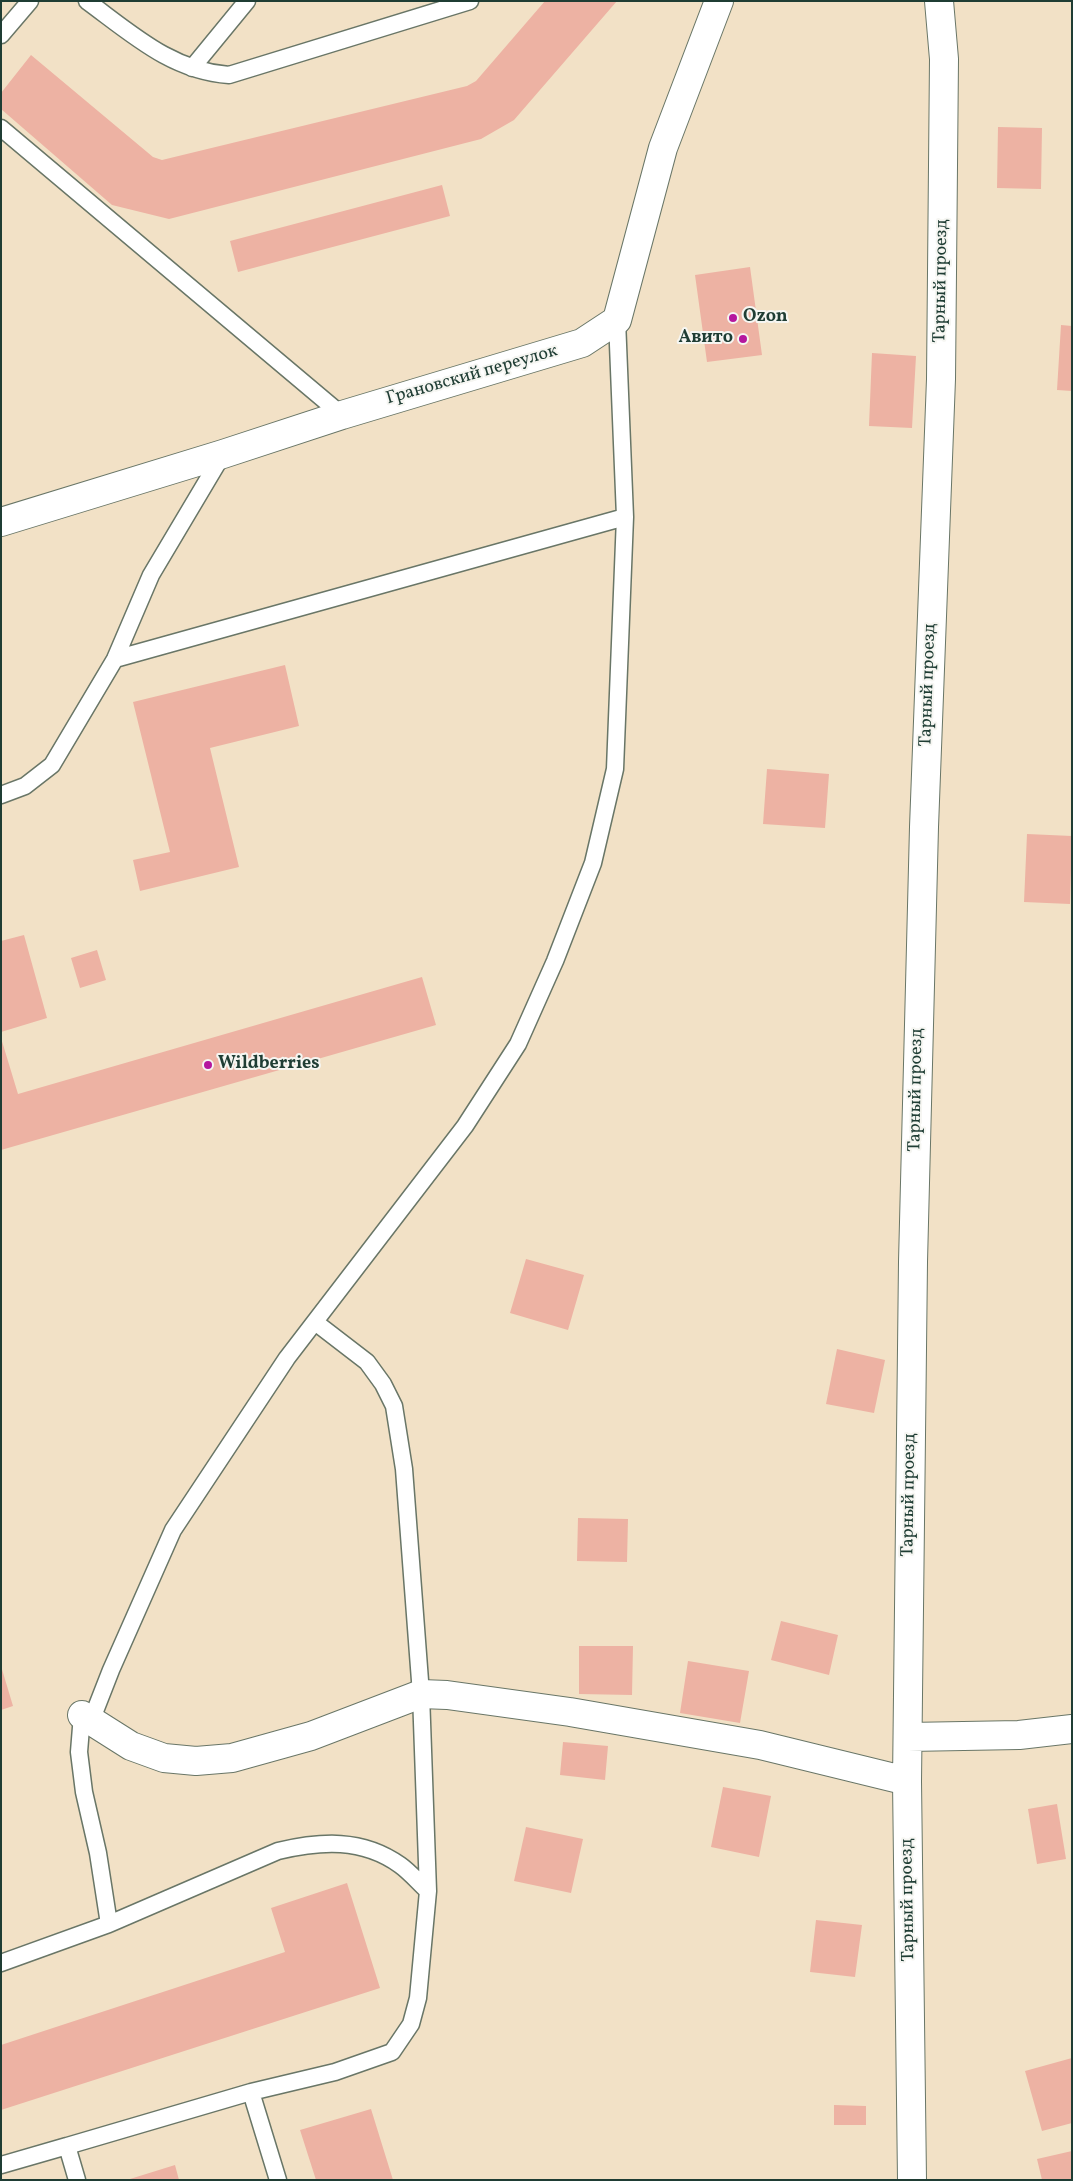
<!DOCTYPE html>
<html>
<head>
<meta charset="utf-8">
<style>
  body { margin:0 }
  #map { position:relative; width:1073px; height:2181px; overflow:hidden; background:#f2e1c6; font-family:Vollkorn,serif }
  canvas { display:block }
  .frame { position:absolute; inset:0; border:2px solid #1f3d34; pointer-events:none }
</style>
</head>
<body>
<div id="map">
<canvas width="1073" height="2181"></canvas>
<div class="frame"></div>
</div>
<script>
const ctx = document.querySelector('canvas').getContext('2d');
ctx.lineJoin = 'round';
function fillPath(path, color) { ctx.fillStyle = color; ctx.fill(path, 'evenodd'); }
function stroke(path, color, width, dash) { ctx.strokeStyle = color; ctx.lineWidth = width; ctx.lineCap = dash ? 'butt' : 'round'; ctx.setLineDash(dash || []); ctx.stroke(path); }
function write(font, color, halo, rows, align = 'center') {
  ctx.font = font + ' Vollkorn,serif'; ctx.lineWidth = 4; ctx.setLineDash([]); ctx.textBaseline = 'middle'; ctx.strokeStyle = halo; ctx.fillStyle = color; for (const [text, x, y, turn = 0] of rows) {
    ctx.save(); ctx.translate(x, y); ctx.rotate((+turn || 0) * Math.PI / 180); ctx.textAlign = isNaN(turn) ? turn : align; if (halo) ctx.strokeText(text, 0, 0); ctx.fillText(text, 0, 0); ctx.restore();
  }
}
const building = new Path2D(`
  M545,1H617L514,120L481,139L169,219L112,205L1,109V93L31,55L153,157L162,160L467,86L476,81Z
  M998,127L1042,128L1041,189L997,188Z
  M442,185L450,216L238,272L230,241Z
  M750,267L762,355L707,362L695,275Z
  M1061,325L1072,326V391L1057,390Z
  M872,353L916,356L912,428L869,426Z
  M285,665L299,726L210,748L239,867L140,891L133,860L170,852L133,702Z
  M767,769L829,774L825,828L763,824Z
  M1027,834L1072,836L1070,904L1024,902Z
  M24,935L47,1018L1,1032V941Z
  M97,950L106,980L80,988L71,958Z
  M422,977L436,1025L1,1150V1038L18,1094Z
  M526,1259L584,1275L568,1330L510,1313Z
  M837,1349L885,1360L874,1413L826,1404Z
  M578,1518L628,1519L627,1562L577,1561Z
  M781,1621L838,1635L829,1675L771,1660Z
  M579,1646H633L632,1695L579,1694Z
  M688,1661L749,1671L740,1723L680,1713Z
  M1,1666L13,1706L1,1710Z
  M563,1742L608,1746L605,1780L560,1775Z
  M723,1787L771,1796L759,1857L711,1847Z
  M1057,1804L1066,1859L1037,1864L1028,1809Z
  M526,1827L583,1839L571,1893L514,1881Z
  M347,1883L380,1988L1,2110V2045L285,1952L271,1908Z
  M816,1920L862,1925L855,1977L810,1972Z
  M1072,2058V2123L1042,2131L1025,2071Z
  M834,2105L866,2106V2125H834Z
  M371,2109L393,2180H316L300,2130Z
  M1072,2151V2180H1042L1037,2159Z
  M175,2165L179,2180H130V2179Z`);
const service = new Path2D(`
  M87,1C132,34 172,71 229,75L470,1
  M1,35L30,1
  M192,68L247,1
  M1,128L342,415
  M115,659L625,517
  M1,795L25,786L52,765L115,659L151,575L223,454
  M109,1924L278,1851C321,1841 362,1838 400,1865C410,1872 419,1883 428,1891
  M1,1963L109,1924L98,1853L84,1792L79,1752L82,1715L95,1711L111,1670L173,1530L287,1358L465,1126L518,1044L555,961L593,863L615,769L625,517L617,320
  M251,2092L278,2180
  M67,2146L251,2092L335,2072L392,2052L411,2024L418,1998L428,1891L421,1694L404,1469L394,1406L383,1384L367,1362L315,1322
  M1,2165L67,2146L77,2180`);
const minor = new Path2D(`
  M1,522L223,454L342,415L582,343L617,320L663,148L719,1
  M82,1715L131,1746L164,1758L196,1761L232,1758L311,1736L421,1694L447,1695L570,1712L760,1745L907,1781
  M908,1737L1019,1735L1072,1729
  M912,2180L907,1781L913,1262L924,827L941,379L944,59L939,1`);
const markers = [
  [733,318,5,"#b5179e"],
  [743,339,5,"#b5179e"],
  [208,1065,5,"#b5179e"]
];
const streetNames = [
  ["Тарный проезд",942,281,-89],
  ["Грановский переулок",472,376,-16],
  ["Тарный проезд",929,685,-88],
  ["Тарный проезд",917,1090,-89],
  ["Тарный проезд",910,1495,-89],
  ["Тарный проезд",909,1900,-91]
];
const poiNames = [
  ["Ozon",743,318],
  ["Авито",733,339,"right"],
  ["Wildberries",218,1065]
];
fillPath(building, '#edb2a3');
stroke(service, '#697667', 19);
stroke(minor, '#697667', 30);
stroke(service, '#fff', 16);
stroke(minor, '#fff', 28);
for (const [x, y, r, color] of markers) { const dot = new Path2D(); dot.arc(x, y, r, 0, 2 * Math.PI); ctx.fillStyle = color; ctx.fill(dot); stroke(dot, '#f6f6f2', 2); }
write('18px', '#1f3d34', '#f6f6f2', streetNames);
write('bold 18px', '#1f3d34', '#f6f6f2', poiNames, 'left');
</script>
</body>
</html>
